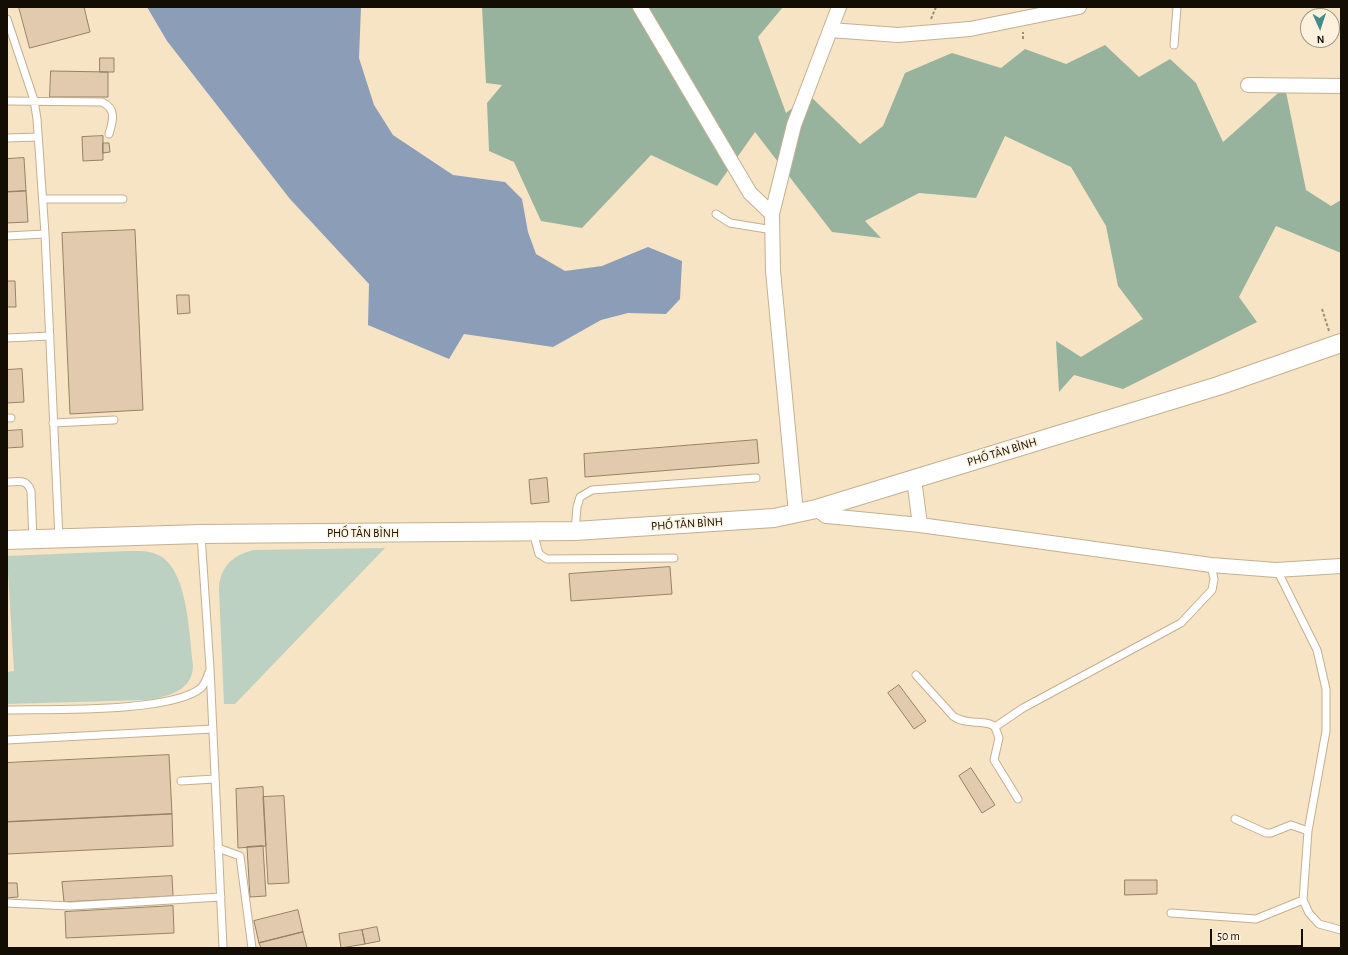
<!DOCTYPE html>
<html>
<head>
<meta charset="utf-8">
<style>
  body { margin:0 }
  #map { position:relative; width:1348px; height:955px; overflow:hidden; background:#f7e4c4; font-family:"Alegreya Sans",sans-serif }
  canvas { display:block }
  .frame { position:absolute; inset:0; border:8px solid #130d04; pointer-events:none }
  .north { position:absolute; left:1300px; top:8px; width:40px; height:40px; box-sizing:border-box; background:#fef2df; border:1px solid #a09687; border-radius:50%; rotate:177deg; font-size:11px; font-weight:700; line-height:16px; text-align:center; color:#130d04 }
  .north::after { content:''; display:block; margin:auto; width:14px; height:18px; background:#458c88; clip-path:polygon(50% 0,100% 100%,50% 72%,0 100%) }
  .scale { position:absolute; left:1210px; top:929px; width:93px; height:18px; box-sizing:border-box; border:2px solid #130d04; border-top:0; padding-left:5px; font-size:12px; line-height:14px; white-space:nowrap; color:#130d04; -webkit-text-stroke:3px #fef2df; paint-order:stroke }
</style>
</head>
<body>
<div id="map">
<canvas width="1348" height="955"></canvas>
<div class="frame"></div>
<div class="north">N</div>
<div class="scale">50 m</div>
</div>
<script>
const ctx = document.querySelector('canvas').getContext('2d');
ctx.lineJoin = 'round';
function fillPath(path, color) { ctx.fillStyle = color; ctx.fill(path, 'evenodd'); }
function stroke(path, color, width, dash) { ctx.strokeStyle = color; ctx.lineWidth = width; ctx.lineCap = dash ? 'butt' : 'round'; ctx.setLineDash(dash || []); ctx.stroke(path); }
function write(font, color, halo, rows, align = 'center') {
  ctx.font = font + ' "Alegreya Sans",sans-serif'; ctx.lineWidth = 3; ctx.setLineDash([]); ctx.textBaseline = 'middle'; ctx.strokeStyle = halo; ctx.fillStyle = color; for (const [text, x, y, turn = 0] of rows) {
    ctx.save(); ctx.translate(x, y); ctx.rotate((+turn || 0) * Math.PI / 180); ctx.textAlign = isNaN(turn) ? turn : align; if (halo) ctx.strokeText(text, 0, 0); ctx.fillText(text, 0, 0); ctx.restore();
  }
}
const green = new Path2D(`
  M385,548L235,704H224L219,591C219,568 232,555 254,550Z
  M128,551C138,551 149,550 158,555C188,568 189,635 193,664C194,691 167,697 145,700L7,704V672L14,671L7,556Z`);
const forest = new Path2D(`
  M482,7H783L758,37L786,113L809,95L860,144L883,126L905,73L952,53L1001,68L1025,49L1066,64L1105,45L1139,77L1170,59L1196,83L1223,142L1285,87L1306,190L1331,206L1341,200V253L1276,226L1239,297L1257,322L1123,389L1074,375L1059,392L1056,341L1081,357L1143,319L1118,286L1106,226L1071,167L1005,136L976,198L919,193L865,221L881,238L832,232L755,132L717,186L651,155L582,228L541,221L514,162L489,151L487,103L502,85L486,83Z`);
const water = new Path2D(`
  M147,7H361L359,58L374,105L393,135L453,175L505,182L522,199L528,232L536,254L565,271L602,266L648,247L682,261L680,299L666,314L628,313L601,320L553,347L464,334L449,359L368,325L369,284L290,199L167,41Z`);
const building = new Path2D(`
  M19,7H84L90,32L30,48Z
  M100,58H114V72H100Z
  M51,71L108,72V97H50Z
  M103,136V160L83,161L82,137Z
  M103,143H109L110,152L103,153Z
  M24,158L26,191L7,192V159Z
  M26,191L28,222L7,223V192Z
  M135,230L143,410L70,414L62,233Z
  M7,281H15L16,307H7Z
  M177,295H189L190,313L178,314Z
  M22,369L24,402L7,403V370Z
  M22,430L23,447L7,448V431Z
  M757,440L759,463L585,477L584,454Z
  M547,478L549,502L531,504L529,480Z
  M670,567L672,594L571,601L569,574Z
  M899,685L926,721L914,729L888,693Z
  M169,755L172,814L7,822V763Z
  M971,768L995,805L982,813L959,776Z
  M263,787L266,846L238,848L236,789Z
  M284,796L289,883L268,884L263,797Z
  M172,814L173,846L7,854V822Z
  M263,846L266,896L250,897L247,847Z
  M172,876L173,896L64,902L62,882Z
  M1125,880H1157V894L1125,895Z
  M7,883H17L18,897L7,898Z
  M173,906L174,933L66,938L65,912Z
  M298,910L303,932L259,943L254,921Z
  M377,927L380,941L365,944L362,930Z
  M362,930L365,944L341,948L339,934Z
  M303,932L307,948H261L259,943Z`);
const path = new Path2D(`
  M931,19L936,7
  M1023,39V32
  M1322,309L1329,331`);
const service = new Path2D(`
  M7,19L34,100L37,119L45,234L59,539
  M1174,45L1177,7
  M7,101L102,102C117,109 113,121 109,134
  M7,138L38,137
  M43,199H123
  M716,214L730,223L773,230
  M7,236L45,234
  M7,338L50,336
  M7,418H11
  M53,423L114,420
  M7,482C19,482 26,478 31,491L33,539
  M575,531L577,507L580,497L592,490L756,478
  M533,532L539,554L547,559L674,558
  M201,535L210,668L223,948
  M1277,570L1317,650L1326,689V731L1308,831L1303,900L1309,913L1319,924L1341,930
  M916,675L953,716C966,726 987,719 995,727L999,738L994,760L1018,799
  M7,710C48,709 171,713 201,688C205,684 207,678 209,672
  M995,727L1023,708L1181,623L1212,590L1214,579L1211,565
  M7,740L213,729
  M181,781L215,779
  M1235,819L1266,833H1271L1291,825L1308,831
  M218,848L240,856L252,948
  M7,903L70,906L221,897
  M1171,913L1256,919L1303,900`);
const minor = new Path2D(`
  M640,7L750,193L772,214
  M830,30L898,35L970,29L1079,7
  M1248,85L1341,86
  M914,479L920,525
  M816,509L826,516L838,517L920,525L1211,565L1276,570L1341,566
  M796,513L773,271L772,214L794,125L839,7`);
const tertiary = new Path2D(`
  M7,540L201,534L575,531L774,518L816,509L1218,386L1341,343`);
const streetNames = [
  ["PHỐ TÂN BÌNH",1002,452,-17],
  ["PHỐ TÂN BÌNH",687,524,-4],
  ["PHỐ TÂN BÌNH",363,533]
];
fillPath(green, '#bcd1c1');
fillPath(forest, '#97b39e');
fillPath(water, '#8c9db7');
fillPath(building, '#e1caad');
stroke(building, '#978166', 1);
stroke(service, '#c3b092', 9);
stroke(minor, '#c3b092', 16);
stroke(tertiary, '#c3b092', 20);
stroke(path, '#9d8f78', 2, [3, 2]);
stroke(service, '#fff', 7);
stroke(minor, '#fff', 14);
stroke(tertiary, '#fff', 18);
write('12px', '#130d04', '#fef2df', streetNames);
</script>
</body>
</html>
